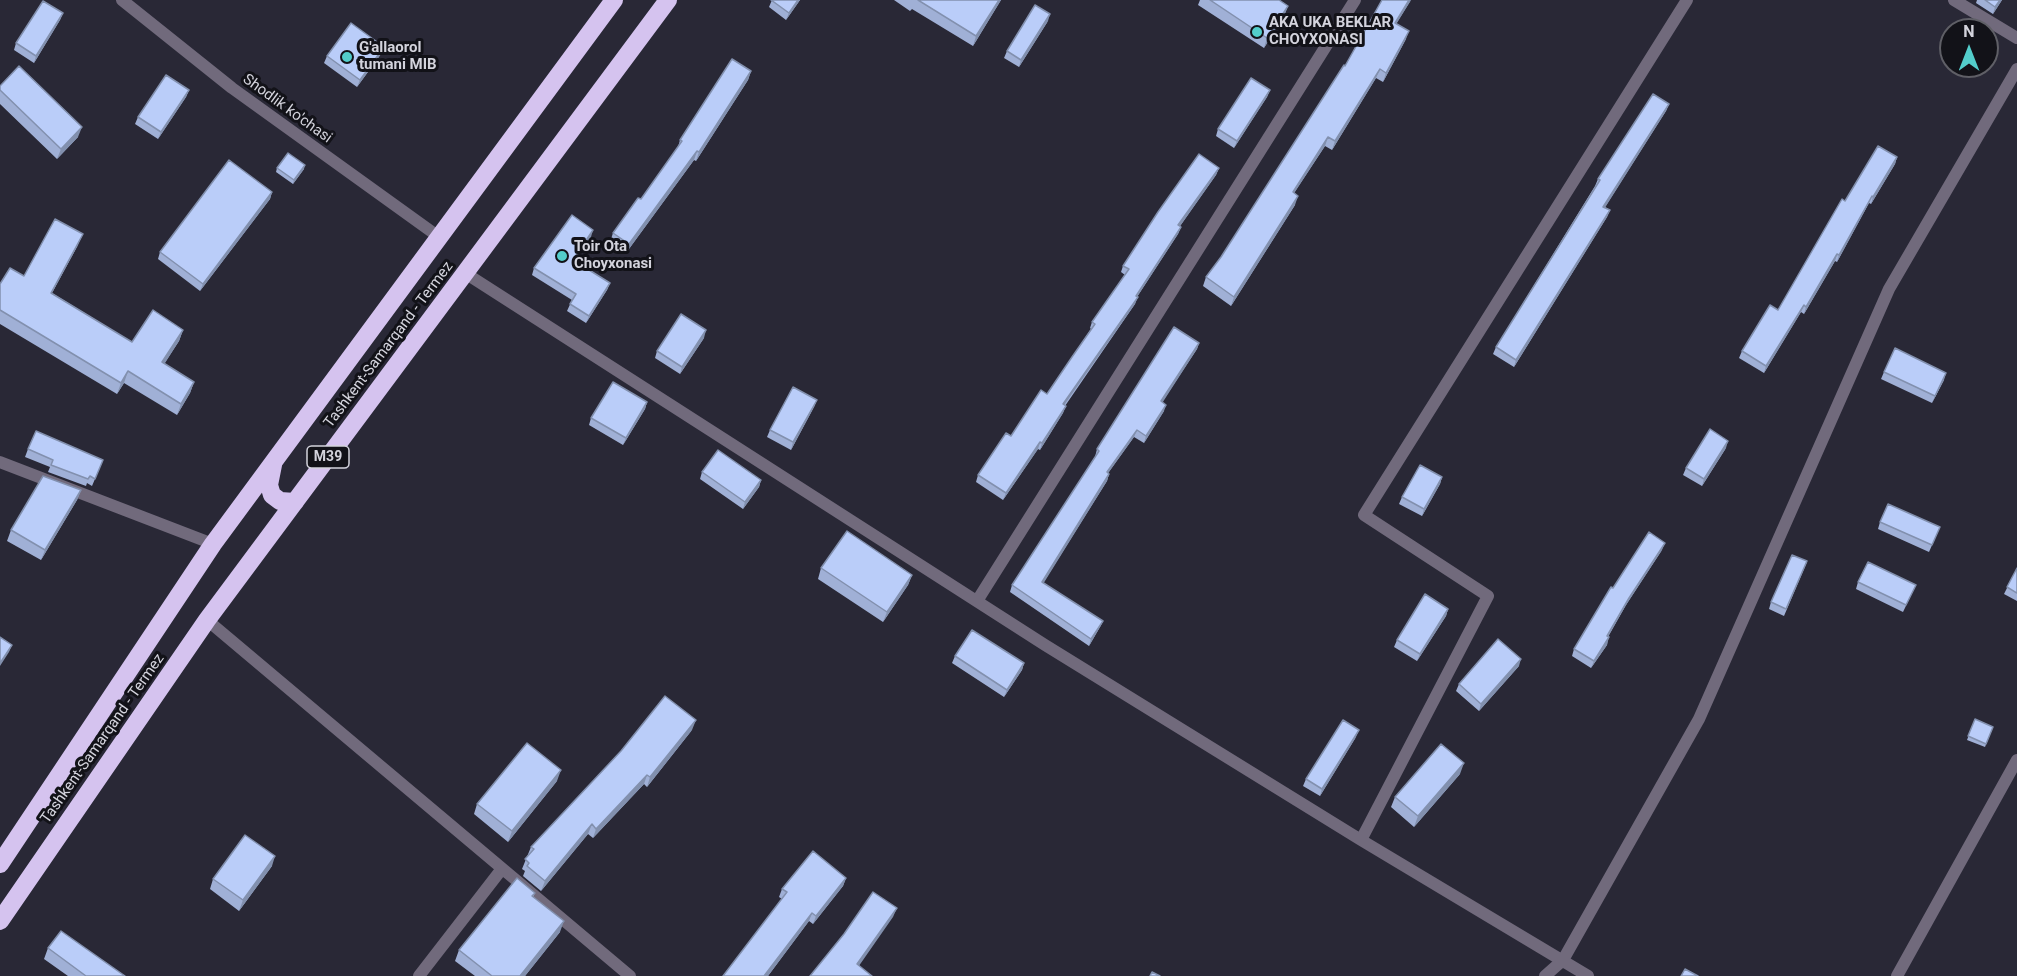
<!DOCTYPE html>
<html>
<head>
<meta charset="utf-8">
<style>
  body { margin:0 }
  #map { position:relative; width:2017px; height:976px; overflow:hidden; background:#292836; font-family:Roboto,sans-serif }
  canvas { display:block }
  .north { position:absolute; left:1939px; top:18px; width:60px; height:60px; box-sizing:border-box; background:#121218; border:2px solid #5f5f66; border-radius:50%; rotate:0deg; font-size:16px; font-weight:700; line-height:24px; text-align:center; color:#d3d3dc }
  .north::after { content:''; display:block; margin:auto; width:21px; height:27px; background:#53cdcb; clip-path:polygon(50% 0,100% 100%,50% 72%,0 100%) }
</style>
</head>
<body>
<div id="map">
<canvas width="2017" height="976"></canvas>
<div class="north">N</div>
</div>
<script>
const ctx = document.querySelector('canvas').getContext('2d');
ctx.lineJoin = 'round';
function stroke(path, color, width, dash) { ctx.strokeStyle = color; ctx.lineWidth = width; ctx.lineCap = dash ? 'butt' : 'round'; ctx.setLineDash(dash || []); ctx.stroke(path); }
function fillPath(path, color) { ctx.fillStyle = color; ctx.fill(path, 'evenodd'); }
function write(font, color, halo, rows, align = 'center') {
  ctx.font = font + ' Roboto,sans-serif'; ctx.lineWidth = 6; ctx.setLineDash([]); ctx.textBaseline = 'middle'; ctx.strokeStyle = halo; ctx.fillStyle = color; for (const [text, x, y, turn = 0] of rows) {
    ctx.save(); ctx.translate(x, y); ctx.rotate((+turn || 0) * Math.PI / 180); ctx.textAlign = isNaN(turn) ? turn : align; if (halo) ctx.strokeText(text, 0, 0); ctx.fillText(text, 0, 0); ctx.restore();
  }
}
const street = new Path2D(`
  M122,0L232,88L439,237
  M1954,0L2017,38
  M465,273L1045,645L1361,840L1588,976
  M0,462L213,544
  M977,601L1355,0
  M207,620L630,976
  M1361,840L1488,596L1364,515L1687,0
  M419,976L501,870
  M1545,976L1563,960L1699,719L1889,289L2017,69
  M1897,976L2017,760`);
const highway = new Path2D(`
  M273,465L269,485L272,495L280,501L295,502
  M0,864L213,544L614,0
  M0,921L207,620L668,0`);
const wall = new Path2D(`
  M772,0H800L786,20L769,7Z
  M894,0H1001L973,46L912,9L910,11Z
  M1200,0H1279L1288,6L1284,16L1264,48L1198,5Z
  M1411,0L1396,24L1406,39L1383,82L1376,78L1332,150L1325,146L1294,193L1295,205L1231,306L1203,286L1206,277L1221,257L1345,66Z
  M1977,0H2002L1993,14L1976,3Z
  M63,13L60,20L34,63L14,50L16,43Z
  M1048,21L1019,67L1004,58L1007,51Z
  M384,47L381,54L357,87L324,63L327,56Z
  M751,71L748,80L696,161L694,160L626,253L610,242L613,233L641,199L678,147L680,140Z
  M0,86L78,137L57,159L0,104Z
  M189,90L186,97L158,139L135,124L138,117Z
  M1270,90L1267,97L1234,148L1216,136L1218,129Z
  M1669,104L1666,111L1605,207L1610,210L1607,217L1514,367L1493,354L1496,347L1595,186L1598,179Z
  M1897,157L1895,164L1871,204L1869,203L1837,262L1835,261L1804,314L1801,312L1764,373L1739,358L1742,351L1778,310L1845,201Z
  M277,168L304,169L293,184L276,172Z
  M1219,168L1216,175L1180,226L1181,227L1178,234L1137,297L1135,304L1065,406L1063,413L1040,450L1038,449L1003,500L976,482L978,475L1047,394L1072,357L1091,329L1090,328L1092,322L1125,275L1121,272L1123,266Z
  M272,192L270,199L200,291L158,259L160,252Z
  M591,237L575,261L610,283L607,290L586,323L567,311L572,300L532,275L534,268Z
  M78,245L52,293L132,342L183,330L179,341L164,364L194,382L190,393L177,415L124,383L117,394L0,324V284L24,276Z
  M704,338L680,374L655,358L657,351Z
  M1199,343L1197,349L1162,402L1164,411L1144,443L1134,437L1108,473L1109,474L1107,481L1043,583L1103,621L1100,627L1089,646L1010,592L1012,585L1095,457L1097,449Z
  M1884,372L1944,380L1932,403L1881,379Z
  M817,400L814,407L791,450L767,437L770,430Z
  M647,402L645,409L623,445L589,425L591,418Z
  M1726,448L1702,486L1683,475L1686,468Z
  M28,449L103,460L92,486L87,483L86,486L48,472L50,467L25,457Z
  M702,472L761,480L759,487L743,509L700,479Z
  M1442,477L1440,484L1422,516L1399,504L1402,497Z
  M81,490L77,500L41,560L7,541L11,530Z
  M1880,522L1940,527L1929,552L1878,529Z
  M1662,550L1626,605L1608,637L1607,645L1591,668L1572,656L1574,649L1613,588Z
  M1807,562L1784,616L1769,609L1771,602Z
  M821,568L912,575L908,585L883,622L818,579Z
  M2017,568V601L2004,594Z
  M1858,582L1916,585L1903,612L1856,589Z
  M1448,609L1446,616L1417,661L1394,647L1397,640Z
  M955,656L1024,663L1022,670L1004,697L952,663Z
  M1519,666L1479,711L1456,691L1459,684Z
  M1975,719L1993,727L1985,747L1967,740Z
  M692,730L647,787L644,784L593,838L588,834L541,891L523,876L525,871L522,869L531,847Z
  M1356,737L1320,796L1303,786L1306,779Z
  M1460,774L1414,827L1391,807L1395,797Z
  M557,781L508,842L474,814L477,804Z
  M272,866L239,911L210,889L213,879Z
  M846,878L843,886L813,924L809,921L768,976H723L782,899L779,897L782,889Z
  M535,893L533,897L560,932L525,976H475L455,961L459,950Z
  M48,948L125,976H68L44,959Z`);
const shadedWall = new Path2D(`
  M798,0H800L786,20L789,13Z
  M999,0H1001L973,46L976,36Z
  M1409,0H1411L1392,31L1395,23Z
  M2000,0H2002L1993,14L1995,7Z
  M1288,6L1284,16L1264,48L1267,38Z
  M63,13L60,20L34,63L36,56Z
  M1050,14L1048,21L1019,67L1021,60Z
  M1409,31L1406,39L1383,82L1386,73Z
  M384,47L381,54L357,87L360,80Z
  M1380,69L1376,78L1332,150L1335,141Z
  M751,71L748,80L696,161L699,152Z
  M189,90L186,97L158,139L161,132Z
  M1270,90L1267,97L1234,148L1237,141Z
  M1669,104L1666,111L1601,214L1603,207Z
  M82,127L78,137L57,159L61,149Z
  M1328,137L1325,146L1289,201L1293,192Z
  M697,151L694,160L626,253L629,244Z
  M1897,157L1895,164L1871,204L1873,197Z
  M305,165L304,169L293,184L294,180Z
  M1219,168L1216,175L1176,232L1178,225Z
  M272,192L270,199L200,291L203,284Z
  M1298,196L1295,205L1231,306L1234,297Z
  M1872,196L1869,203L1837,262L1839,255Z
  M1610,210L1607,217L1514,367L1516,360Z
  M1181,227L1178,234L1133,303L1136,296Z
  M593,230L591,237L571,267L573,260Z
  M83,234L78,245L46,304L51,293Z
  M1837,254L1835,261L1804,314L1806,307Z
  M610,283L607,290L586,323L589,316Z
  M1138,297L1135,304L1060,411L1063,404Z
  M1804,305L1801,312L1764,373L1766,366Z
  M183,330L179,341L158,374L162,362Z
  M706,330L704,338L680,374L682,367Z
  M1199,343L1197,349L1159,408L1161,401Z
  M128,371L124,383L117,394L121,383Z
  M1946,373L1944,380L1932,403L1935,396Z
  M194,382L190,393L177,415L181,404Z
  M817,400L814,407L791,450L793,442Z
  M647,402L645,409L623,445L626,438Z
  M1166,405L1164,411L1144,443L1146,436Z
  M1066,406L1063,413L1040,450L1042,443Z
  M1137,430L1134,437L1104,479L1107,472Z
  M1728,441L1726,448L1702,486L1704,479Z
  M1040,442L1038,449L1003,500L1006,493Z
  M1109,474L1107,481L1040,589L1042,582Z
  M1442,477L1440,484L1422,516L1424,509Z
  M761,480L759,487L743,509L745,502Z
  M81,490L77,500L41,560L45,550Z
  M1665,543L1662,550L1626,605L1604,643L1607,636L1629,598Z
  M912,575L908,585L883,622L887,612Z
  M1448,609L1446,616L1417,661L1420,654Z
  M1103,621L1100,627L1089,646L1091,639Z
  M1609,637L1607,645L1591,668L1594,661Z
  M12,645L9,652L0,666V663Z
  M1521,659L1519,666L1479,711L1481,704Z
  M1024,663L1022,670L1004,697L1007,690Z
  M696,720L692,730L647,787L650,777Z
  M1359,730L1356,737L1320,796L1322,789Z
  M1464,763L1460,774L1414,827L1418,816Z
  M561,770L557,781L508,842L512,831Z
  M647,775L644,784L593,838L596,829Z
  M592,824L588,834L541,891L545,881Z
  M275,856L272,866L239,911L243,900Z
  M846,878L843,886L813,924L816,916Z
  M897,908L893,917L854,973L857,964Z
  M812,913L809,921L768,976H764Z
  M564,921L560,932L525,976H520Z`);
const building = new Path2D(`
  M771,0H798L789,13Z
  M918,0H999L976,36Z
  M1210,0H1279L1288,6L1267,38Z
  M1382,0H1409L1395,23L1409,31L1386,73L1380,69L1335,141L1328,137L1293,192L1298,196L1234,297L1206,277L1221,257L1344,65L1345,66Z
  M1985,0H2000L1995,7Z
  M43,1L63,13L36,56L16,43Z
  M1035,5L1050,14L1021,60L1007,51Z
  M351,23L384,47L360,80L327,56Z
  M732,59L751,71L699,152L697,151L629,244L613,233L638,198L641,199L682,141L680,140Z
  M19,66L82,127L61,149L0,90V86Z
  M166,75L189,90L161,132L138,117Z
  M1251,78L1270,90L1237,141L1218,129Z
  M1653,94L1669,104L1603,207L1610,210L1516,360L1496,347L1600,180L1598,179Z
  M1878,146L1897,157L1873,197L1872,196L1839,255L1837,254L1806,307L1804,305L1766,366L1742,351L1770,305L1778,310L1842,199L1845,201Z
  M288,153L305,165L294,180L277,168Z
  M1199,154L1219,168L1178,225L1181,227L1136,296L1138,297L1063,404L1066,406L1042,443L1040,442L1006,493L978,475L1006,433L1011,436L1041,390L1047,394L1072,357L1095,324L1092,322L1129,269L1123,266L1158,212Z
  M229,160L272,192L203,284L160,252Z
  M572,215L593,230L573,260L610,283L589,316L570,304L576,294L534,268Z
  M55,219L83,234L51,293L132,342L153,310L183,330L162,362L194,382L181,404L128,371L121,383L0,310V284L10,268L24,276Z
  M681,314L706,330L682,367L657,351Z
  M1174,327L1199,343L1161,401L1166,405L1146,436L1137,430L1107,472L1109,474L1042,582L1103,621L1091,639L1012,585L1099,451L1097,449Z
  M1895,348L1946,373L1935,396L1884,372Z
  M613,382L647,402L626,438L591,418Z
  M793,387L817,400L793,442L770,430Z
  M1710,429L1728,441L1704,479L1686,468Z
  M36,431L103,460L95,479L90,476L88,479L51,465L53,460L28,449Z
  M718,450L761,480L745,502L702,472Z
  M1420,465L1442,477L1424,509L1402,497Z
  M43,476L81,490L45,550L11,530Z
  M1888,504L1940,527L1932,545L1880,522Z
  M847,531L912,575L887,612L821,568Z
  M1649,532L1665,543L1629,598L1607,636L1609,637L1594,661L1574,649L1611,587L1613,588Z
  M1792,555L1807,561L1786,609L1771,602Z
  M1868,562L1916,585L1906,605L1858,582Z
  M2017,568V593L2007,587Z
  M1425,594L1448,609L1420,654L1397,640Z
  M972,630L1024,663L1007,690L955,656Z
  M0,637L12,645L0,663Z
  M1498,639L1521,659L1481,704L1459,684Z
  M665,696L696,720L650,777L647,775L596,829L592,824L545,881L527,866L529,863L525,859L534,849L531,847L621,751Z
  M1975,719L1993,727L1986,744L1968,736Z
  M1343,720L1359,730L1322,789L1306,779Z
  M527,743L561,770L512,831L477,804Z
  M1441,744L1464,763L1418,816L1395,797Z
  M245,835L275,856L243,900L213,879Z
  M813,851L846,878L816,916L812,913L764,976H723L787,892L782,889Z
  M517,878L535,893L532,896L564,921L520,976H492L459,950Z
  M873,892L897,908L857,964L872,976H810L844,934Z
  M61,931L125,976H86L48,948Z
  M1685,969L1698,976H1681Z
  M1152,972L1160,976H1150Z`);
const markers = [
  [1257,32,6,"#53cdcb"],
  [347,57,6,"#53cdcb"],
  [562,256,6,"#53cdcb"]
];
const shields = [
  [328,457,42]
];
const shieldNames = [
  ["M39",328,457]
];
const poiNames = [
  ["AKA UKA BEKLAR",1269,23],
  ["CHOYXONASI",1269,40],
  ["G'allaorol",359,48],
  ["tumani MIB",359,65],
  ["Toir Ota",574,247],
  ["Choyxonasi",574,264]
];
const streetNames = [
  ["Shodlik ko'chasi",287,109,36],
  ["Tashkent-Samarqand - Termez",389,345,-53],
  ["Tashkent-Samarqand - Termez",103,739,-55]
];
stroke(street, '#716a7c', 12);
stroke(highway, '#d5c3ef', 18);
fillPath(wall, '#a0b0d6');
fillPath(shadedWall, '#8290ae');
fillPath(building, '#bacdf9');
stroke(building, '#8290ae', 1.5);
for (const [x, y, r, color] of markers) { const dot = new Path2D(); dot.arc(x, y, r, 0, 2 * Math.PI); ctx.fillStyle = color; ctx.fill(dot); stroke(dot, '#121218', 2); }
for (const [x, y, w] of shields) { const box = new Path2D(); box.roundRect(x - w / 2, y - 11, w, 22, 4.5); ctx.fillStyle = '#121218'; ctx.fill(box); stroke(box, '#d3d3dc', 1.5); }
write('bold 14px', '#d3d3dc', null, shieldNames);
write('bold 15px', '#d3d3dc', '#121218', poiNames, 'left');
write('15px', '#d3d3dc', '#121218', streetNames);
</script>
</body>
</html>
